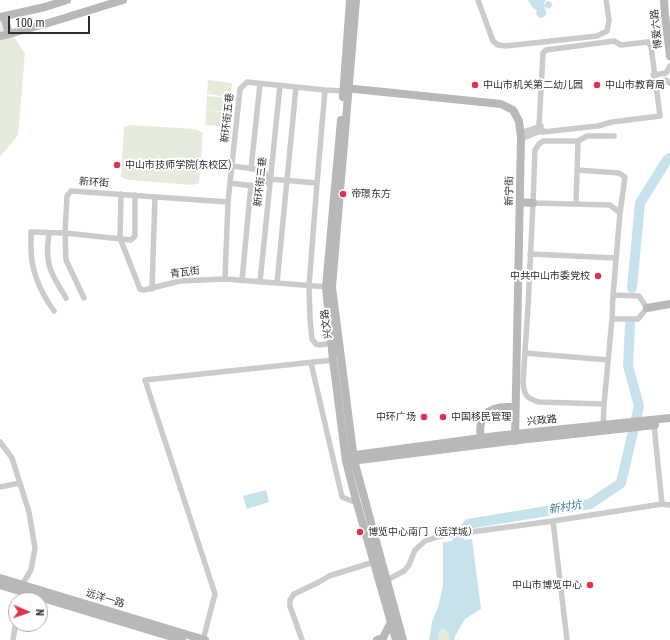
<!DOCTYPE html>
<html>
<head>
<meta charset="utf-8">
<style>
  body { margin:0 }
  #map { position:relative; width:670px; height:640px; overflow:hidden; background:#fff; font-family:"Roboto Condensed",sans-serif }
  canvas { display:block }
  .north { position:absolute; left:8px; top:592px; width:40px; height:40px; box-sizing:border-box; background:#fff; border:1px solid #ababab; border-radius:50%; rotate:92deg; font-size:11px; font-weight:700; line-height:16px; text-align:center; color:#2e2e2e }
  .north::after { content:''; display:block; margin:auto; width:14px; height:18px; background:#e63051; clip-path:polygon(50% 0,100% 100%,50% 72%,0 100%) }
  .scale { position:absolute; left:8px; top:16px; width:82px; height:18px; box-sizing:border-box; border:2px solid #2e2e2e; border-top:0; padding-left:5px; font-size:12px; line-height:14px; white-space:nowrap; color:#2e2e2e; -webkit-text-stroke:3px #fff; paint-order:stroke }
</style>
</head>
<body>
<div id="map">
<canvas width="670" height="640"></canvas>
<div class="north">N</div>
<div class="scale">100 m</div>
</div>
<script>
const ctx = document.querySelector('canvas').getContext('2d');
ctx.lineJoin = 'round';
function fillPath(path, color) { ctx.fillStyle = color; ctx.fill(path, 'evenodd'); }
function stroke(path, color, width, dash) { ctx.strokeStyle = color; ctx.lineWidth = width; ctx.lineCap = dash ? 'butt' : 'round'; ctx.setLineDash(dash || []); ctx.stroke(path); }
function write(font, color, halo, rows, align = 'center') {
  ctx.font = font + ' "Roboto Condensed","Noto Sans SC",sans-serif'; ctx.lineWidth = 4; ctx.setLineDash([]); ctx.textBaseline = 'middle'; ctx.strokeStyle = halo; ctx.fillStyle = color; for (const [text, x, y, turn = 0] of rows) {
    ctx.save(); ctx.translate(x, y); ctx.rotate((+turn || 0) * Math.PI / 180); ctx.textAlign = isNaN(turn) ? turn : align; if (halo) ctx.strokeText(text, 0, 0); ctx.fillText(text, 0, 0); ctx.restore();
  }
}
const green = new Path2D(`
  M0,14L25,54L18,135L0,157Z
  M208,80L232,83L231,97L207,94Z
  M207,96L231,98L230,112L206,110Z
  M206,110L230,113L229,127L205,125Z
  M130,125L196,129L203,133L199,183L192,185L129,180L121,177L124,127Z
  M442,628L448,632L449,640H438V635Z`);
const water = new Path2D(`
  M528,0H546L544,3V5C546,2 547,0 551,2L552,5C551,10 547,9 544,6C545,11 549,13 544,17L539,18L536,14L537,11L532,7Z
  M266,490L269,502L247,509L243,496Z
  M472,539L481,609L465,619L455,636L454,640H449L448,632L442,628L438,635V640H429L432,622L439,604L443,585V542Z`);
const river = new Path2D(`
  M632,288L640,203L667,160L670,158
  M458,552L457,541L468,524L590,504L621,483L639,406L628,366L630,324`);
const street = new Path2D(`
  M478,0L493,41L498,45L506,46L597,36L607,31L609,20L606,0
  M614,41L621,45L648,42L651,46L660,116L612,122L598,126L543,132L539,131V126L543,53L546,50Z
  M653,75L666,73L670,66
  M654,82L666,80L670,83
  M325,90L317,183L309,286L310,319L312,339L316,344L320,345L331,343
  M520,133L541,126
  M521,139L543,130
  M232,166L263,170L270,179L317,183
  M251,169L260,84
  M577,170L619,173L625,177L620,213
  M230,183L261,187L270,179
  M121,194L120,238L140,289L144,290L180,281L225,279L328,287
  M533,203L535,150L539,144L543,141H578L587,136H614
  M576,204L578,141
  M49,233C48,241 47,250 48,258C49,272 59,286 66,298
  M530,254L616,258
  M225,279L228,202L240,89L247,82L325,90L344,91
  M242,280L251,185
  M260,282L280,85
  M277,283L296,87
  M152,289L155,197
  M84,298L66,260L65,233L67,196L71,191L228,202
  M54,311C41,293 31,271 31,248C31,243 31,238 31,232L65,233L131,240L135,236V195
  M612,319L613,295
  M525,353L608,360
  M311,363L342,497L352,501L356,500
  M654,425L662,504L670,505
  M603,429L604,404L612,319H638L647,308L639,296L613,295L620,213L610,205L533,203L528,307L523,382C524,395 526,398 539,402L604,404
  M0,442L12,458L29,512L35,548L31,570L22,585
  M0,487L20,483
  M553,521L567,640
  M387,580L404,571L409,565L415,550L425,541L441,536L553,521L662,504
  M20,600L21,591
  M13,640L16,621
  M203,640L215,594L145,380L333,360
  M302,640L290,606V600L294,594L319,582L329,576L374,562`);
const secondary = new Path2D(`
  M356,0L332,287L354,460L403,640
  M664,0L665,15L670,56
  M4,16L9,34
  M0,17L45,7L67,0
  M0,36L9,34L45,24L123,0
  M345,88L501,104L513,110L519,121L521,137L515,441
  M343,97L350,0
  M341,120L326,287L333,360L346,461L356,500L396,640
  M520,202L533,203
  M647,308L670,304
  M481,438C477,416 489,406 510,407
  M348,456L496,436L670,418
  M359,460L510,441L655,425
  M0,578L205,640
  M0,585L182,640
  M377,640L383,638L391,622`);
const markers = [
  [475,85,4,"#e63051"],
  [597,85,4,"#e63051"],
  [117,165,4,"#e63051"],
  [343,194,4,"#e63051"],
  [598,276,4,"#e63051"],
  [424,417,4,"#e63051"],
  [443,417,4,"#e63051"],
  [360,532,4,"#e63051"],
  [590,585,4,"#e63051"]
];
const streetNames = [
  ["博爱六路",657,29,-96],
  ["新环街五巷",228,118,-84],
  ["新环街三巷",261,182,-84],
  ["新环街",94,183,4],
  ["新宁街",510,191,-89],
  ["青瓦街",185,273,-7],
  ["兴文路",327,324,-97],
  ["兴政路",542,421,-6],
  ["远洋一路",105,599,17]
];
const poiNames = [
  ["中山市机关第二幼儿园",483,85],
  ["中山市教育局",605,85],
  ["中山市技师学院(东校区)",125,165],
  ["帝璟东方",351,194],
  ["中共中山市委党校",590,276,"right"],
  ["中环广场",416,417,"right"],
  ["中国移民管理",451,417],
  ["博览中心南门（远洋城）",368,532],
  ["中山市博览中心",582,585,"right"]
];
const waterNames = [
  ["新村坑",565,508,-9]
];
fillPath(green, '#e6ecdc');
fillPath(water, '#c8e2ec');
stroke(river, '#c8e2ec', 10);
stroke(street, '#cbcbcb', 5.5);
stroke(secondary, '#b8b8b8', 8);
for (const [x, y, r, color] of markers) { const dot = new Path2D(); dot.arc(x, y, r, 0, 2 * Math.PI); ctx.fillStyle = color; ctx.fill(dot); stroke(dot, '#fff', 1.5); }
write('10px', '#2e2e2e', '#fff', streetNames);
write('10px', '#2e2e2e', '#fff', poiNames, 'left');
write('italic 11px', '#3c7991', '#fff', waterNames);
</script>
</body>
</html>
